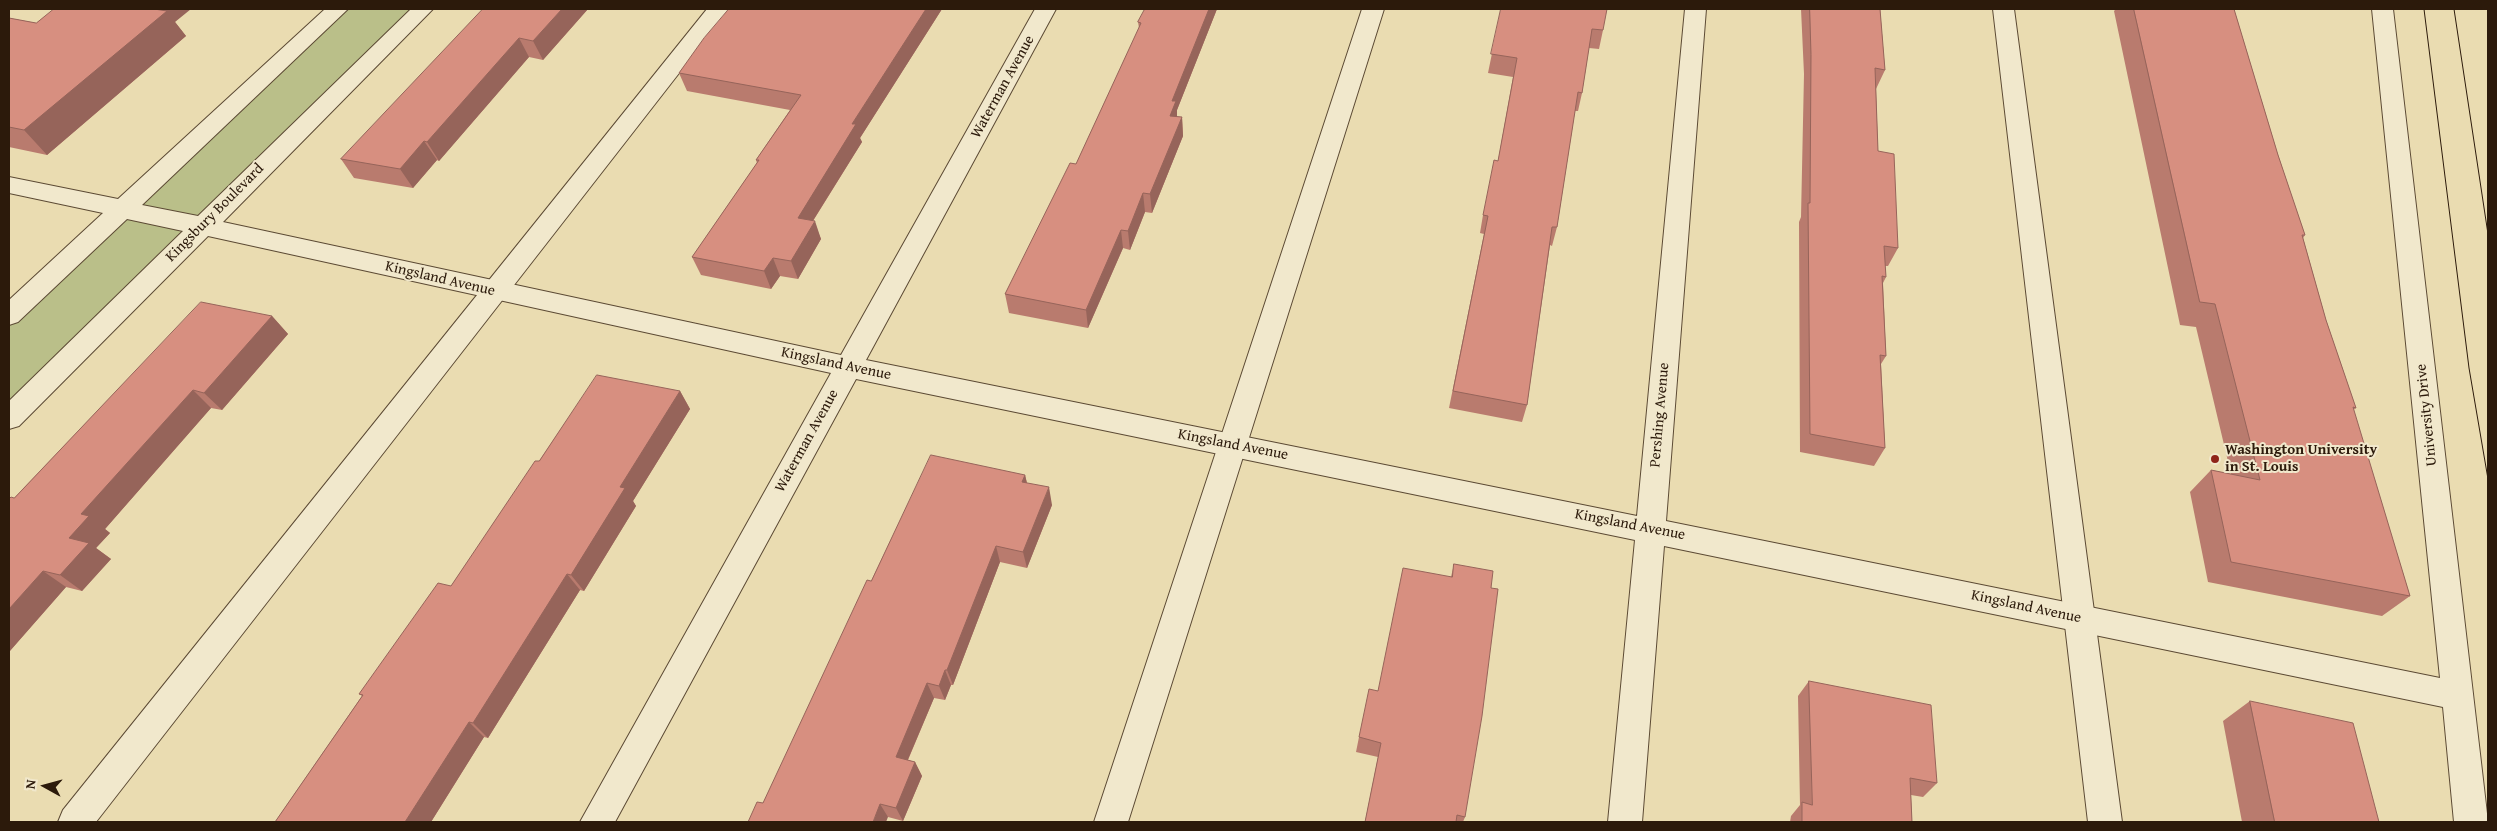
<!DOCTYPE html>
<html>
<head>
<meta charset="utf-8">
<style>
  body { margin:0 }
  #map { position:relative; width:2497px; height:831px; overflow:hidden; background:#eadcb1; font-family:"Gentium Book Plus",serif }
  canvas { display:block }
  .frame { position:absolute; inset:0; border:10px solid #2c1a0b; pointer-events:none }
  .north { position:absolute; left:20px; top:761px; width:50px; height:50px; -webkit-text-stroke:4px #f1e8cc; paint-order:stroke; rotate:277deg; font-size:14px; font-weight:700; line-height:20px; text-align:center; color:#2c1a0b }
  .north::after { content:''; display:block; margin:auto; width:18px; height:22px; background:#2c1a0b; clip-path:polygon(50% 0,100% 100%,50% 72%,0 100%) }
</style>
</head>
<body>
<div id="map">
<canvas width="2497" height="831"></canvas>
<div class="frame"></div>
<div class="north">N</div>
</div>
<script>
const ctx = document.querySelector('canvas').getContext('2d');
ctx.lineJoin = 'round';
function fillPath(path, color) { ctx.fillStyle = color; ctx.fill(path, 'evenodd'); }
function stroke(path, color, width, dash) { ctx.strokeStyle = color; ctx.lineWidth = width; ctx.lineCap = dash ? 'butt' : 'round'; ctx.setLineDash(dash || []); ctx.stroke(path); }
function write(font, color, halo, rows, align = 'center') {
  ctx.font = font + ' "Gentium Book Plus",serif'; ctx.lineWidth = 4; ctx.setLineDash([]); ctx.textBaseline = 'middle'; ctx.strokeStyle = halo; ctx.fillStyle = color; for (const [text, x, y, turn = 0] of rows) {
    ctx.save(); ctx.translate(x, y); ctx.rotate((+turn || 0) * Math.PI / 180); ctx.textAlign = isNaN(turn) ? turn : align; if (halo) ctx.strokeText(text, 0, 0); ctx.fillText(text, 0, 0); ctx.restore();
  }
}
const green = new Path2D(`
  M337,9H423L9,418V315Z`);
const service = new Path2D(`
  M707,9H729L96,822H58L63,810Z
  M1362,9H1384L1128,822H1094Z
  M1993,9H2014L2122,822H2088Z`);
const minor = new Path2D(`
  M325,9H348L142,205L198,216L411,9H433L223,222L841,355L1035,9H1056L866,360L1637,516L1685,9H1706L1666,521L2440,678L2372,9H2393L2488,822H2454L2443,707L1664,546L1642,822H1608L1635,540L856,379L615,822H580L831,373L208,236L19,426L9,429V401L183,231L127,219L18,322L9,325V300L103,213L9,193V177L118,199Z`);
const tram = new Path2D(`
  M2424,9L2469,368L2488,479
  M2454,9L2488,234`);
const wall = new Path2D(`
  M483,9H588L543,60L529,57L439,161L437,160L413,188L354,178L341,159Z
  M729,9H942L860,138L862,142L813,221L821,239L798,279L780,276L771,289L701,275L692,257L757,163L756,160L790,110L687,91L679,73Z
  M1145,9H1217L1177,110V117H1182L1183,136L1152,213L1145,212L1130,250L1123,248L1088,328L1009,313L1005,294L1076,164L1139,28L1138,22Z
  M1501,9L1603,30L1599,49L1589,48L1582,93L1578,111H1575L1557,227L1552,246L1550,245L1527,405L1522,422L1449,408L1484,234L1480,233L1483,215L1498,161L1513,77L1488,73Z
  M1801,9H1880L1885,70L1876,89L1878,151L1898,248L1888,266H1885L1886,277L1883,283L1886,356L1881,364L1885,448L1874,466L1800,452L1799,222L1801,217L1804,74Z
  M2116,9H2234L2278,155L2305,235L2303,238L2326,320L2356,408L2353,410L2410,596L2382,616L2208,582L2190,492L2211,470L2231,474L2196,327L2180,325L2114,11Z
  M9,18L36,23L175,22L186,36L47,155L9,147Z
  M272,316L288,334L222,410L211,408L105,529L110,533L96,548L111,559L82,591L66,587L9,652V499L14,498Z
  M680,391L690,409L633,501L636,506L584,591L580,590L488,738L484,737L431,822H275L362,696L359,694L451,586L539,461Z
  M1025,475L1027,483L1052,505L1027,568L1000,562L953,685H951L945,700L934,698L908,760L915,762L922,776L903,821L888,817L763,803L871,581Z
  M1454,564L1465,817L1463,822H1365L1378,757L1356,752L1359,737L1378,691L1451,577Z
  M1809,681L1937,783L1923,797L1911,795L1912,822H1790L1791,816L1800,805L1798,696Z
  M2250,701L2379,822H2242L2223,721Z`);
const shadedWall = new Path2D(`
  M145,9H191L175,22L186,36L47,155L24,130Z
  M562,9H588L543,60L533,41Z
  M926,9H942L860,138L862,142L804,235L798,218L852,124Z
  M1209,9H1217L1177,110V120L1170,116L1172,101Z
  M519,38L529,57L439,161L427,142Z
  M1182,117L1183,136L1152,213L1150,194Z
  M424,141L437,160L413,188L400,169Z
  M1143,193L1145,212L1130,250L1128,231Z
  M815,221L821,239L798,279L791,261Z
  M1121,230L1123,248L1088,328L1086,310Z
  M773,258L780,276L771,289L764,271Z
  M272,316L288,334L222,410L204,393Z
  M193,390L211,408L105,529L110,533L96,548L111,559L82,591L60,575L69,538L81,514Z
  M680,391L690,409L633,501L636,506L584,591L571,575L620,487Z
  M1025,475L1029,492L1022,482Z
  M1049,487L1052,505L1027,568L1023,552Z
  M996,546L1000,562L953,685L947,670Z
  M43,571L66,587L9,652V609Z
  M567,574L580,590L488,738L473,723Z
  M945,670L951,685L945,700L939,686Z
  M927,683L934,698L903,771L896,757Z
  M469,722L484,737L431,822H405Z
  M915,762L922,776L903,821L896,808Z
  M880,804L888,817L886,822H873Z`);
const building = new Path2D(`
  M54,9H154L167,11L24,130L9,127V18L36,23Z
  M483,9H562L533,41L519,38L427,142L424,141L400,169L341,159Z
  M729,9H926L852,124H856L798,218L815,221L791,261L773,258L764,271L692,257L759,160H756L801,95L679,73L704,38Z
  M1145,9H1209L1172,101H1176L1170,116L1182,117L1150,194L1143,193L1128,231L1121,230L1086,310L1005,294L1070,163L1076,164L1141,23L1138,22Z
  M1501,9H1607L1603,30L1592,29L1582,93L1578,92L1557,227H1552L1527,405L1453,391L1488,216L1483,215L1494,160L1498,161L1517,58L1491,54Z
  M1810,9H1880L1885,70L1875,68L1878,151L1894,154L1898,248L1884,246L1886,277L1882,276L1886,356L1880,355L1885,448L1810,434L1808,203H1810L1811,55Z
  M2134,9H2234L2278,155L2305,235H2302L2326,320L2356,408L2353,407L2410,596L2231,562L2211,470L2260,480L2215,304L2200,302Z
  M201,302L272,316L204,393L193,390L81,514L89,516L69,538L89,543L60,575L43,571L9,609V499L11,497L14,498Z
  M597,375L680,391L620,487L625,488L571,575L567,574L473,723L469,722L405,822H275L363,695L359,694L438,583L451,586L535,461H539Z
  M931,455L1025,475L1022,482L1049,487L1023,552L996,546L947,670H945L939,686L927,683L896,757L915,762L896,808L880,804L873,822H748L757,802L763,803L867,580L871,581Z
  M1454,564L1493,571L1491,588L1498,589L1482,716L1465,817L1457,815L1456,822H1365L1381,743L1359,737L1369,689L1378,691L1403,568L1452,577Z
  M1809,681L1931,705L1937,783L1910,778L1912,822H1802V802L1812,805Z
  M2250,701L2353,723L2379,822H2275Z`);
const markers = [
  [2215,459,5,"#8f2418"]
];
const streetNames = [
  ["Waterman Avenue",1003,87,-61],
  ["Kingsbury Boulevard",215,213,-45],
  ["Kingsland Avenue",440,279,13],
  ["Kingsland Avenue",836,364,12],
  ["Pershing Avenue",1660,415,-85],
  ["University Drive",2427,415,-96],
  ["Waterman Avenue",807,441,-61],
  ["Kingsland Avenue",1233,445,11],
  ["Kingsland Avenue",1630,525,11],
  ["Kingsland Avenue",2026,607,12]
];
const poiNames = [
  ["Washington University",2225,450],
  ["in St. Louis",2225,467]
];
fillPath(green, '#babf89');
stroke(service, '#5c4a34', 2);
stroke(minor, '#5c4a34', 2);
fillPath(service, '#f1e8cc');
fillPath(minor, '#f1e8cc');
stroke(tram, '#2c1a0b', 1);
fillPath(wall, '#b97b6e');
fillPath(shadedWall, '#96645a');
fillPath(building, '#d78f80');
stroke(building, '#96645a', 1);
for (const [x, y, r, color] of markers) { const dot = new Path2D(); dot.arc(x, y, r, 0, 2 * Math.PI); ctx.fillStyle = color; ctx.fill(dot); stroke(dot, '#f1e8cc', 2); }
write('15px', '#2c1a0b', '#f1e8cc', streetNames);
write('bold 15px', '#2c1a0b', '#f1e8cc', poiNames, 'left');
</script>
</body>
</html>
